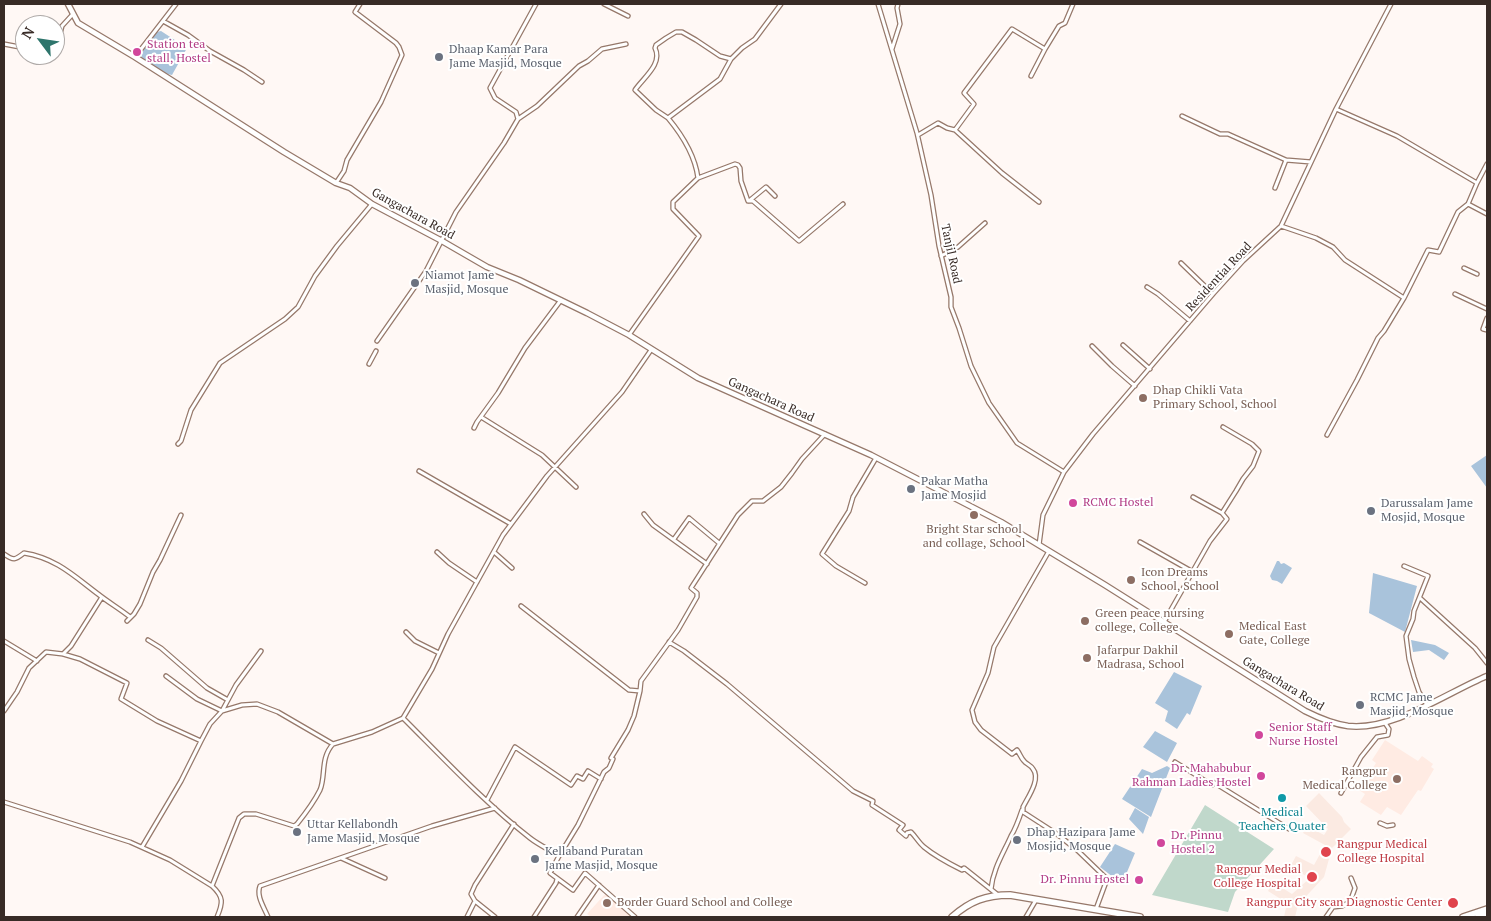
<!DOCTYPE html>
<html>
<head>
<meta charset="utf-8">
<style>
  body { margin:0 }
  #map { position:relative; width:1491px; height:921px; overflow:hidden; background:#fff8f5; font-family:"PT Serif",serif }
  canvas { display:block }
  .frame { position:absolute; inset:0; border:5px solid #382b26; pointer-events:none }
  .north { position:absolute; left:15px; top:15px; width:50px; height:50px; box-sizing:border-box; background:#fff; border:1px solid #afaaa8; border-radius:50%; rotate:301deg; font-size:14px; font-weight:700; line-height:20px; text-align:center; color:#382b26 }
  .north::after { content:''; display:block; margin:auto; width:18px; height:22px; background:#2e756c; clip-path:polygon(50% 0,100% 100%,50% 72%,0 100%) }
</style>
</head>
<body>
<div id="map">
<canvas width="1491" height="921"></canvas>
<div class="frame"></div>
<div class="north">N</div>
</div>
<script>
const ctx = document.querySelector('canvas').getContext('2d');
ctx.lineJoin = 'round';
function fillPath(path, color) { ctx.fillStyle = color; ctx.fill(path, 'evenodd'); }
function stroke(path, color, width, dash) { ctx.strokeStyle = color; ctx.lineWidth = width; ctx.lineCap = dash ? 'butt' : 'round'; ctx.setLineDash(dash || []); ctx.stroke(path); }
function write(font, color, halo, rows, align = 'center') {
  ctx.font = font + ' "PT Serif",serif'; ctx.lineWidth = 4; ctx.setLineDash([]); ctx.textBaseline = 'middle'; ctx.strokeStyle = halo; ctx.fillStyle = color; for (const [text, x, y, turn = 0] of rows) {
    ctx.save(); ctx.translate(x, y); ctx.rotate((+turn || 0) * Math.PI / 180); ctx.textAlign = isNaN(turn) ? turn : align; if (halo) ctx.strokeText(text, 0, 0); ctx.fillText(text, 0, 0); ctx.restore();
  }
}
const built = new Path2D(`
  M1319,793L1342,817L1344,822L1351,829L1332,848L1324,877L1298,905L1295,917H1284L1287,903L1268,891L1273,882L1292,894L1310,878L1290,867L1296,856L1314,865L1325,845L1303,833L1307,826L1324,835L1328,829L1306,806Z`);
const education = new Path2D(`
  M1385,740L1418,761L1422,756L1433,764L1431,767L1434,769L1421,791L1418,790L1401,815L1387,807L1381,815L1360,802L1365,794L1359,790L1376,763L1372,760Z
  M606,893L632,917H591L587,914Z`);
const green = new Path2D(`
  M1205,805L1274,849L1235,892L1228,912L1152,895Z`);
const water = new Path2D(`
  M161,31L187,48L172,75C161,73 150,64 141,58L143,51L157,32Z
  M1487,455V488L1471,466Z
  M1277,561H1279L1281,564L1284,563L1292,568L1282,584L1277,581L1272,580L1270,576Z
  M1373,573L1417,586L1405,632L1369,613Z
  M1411,640L1435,645L1449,653L1444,660L1429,650L1413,652Z
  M1174,672L1202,686L1190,715L1187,713L1177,729L1165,721L1168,711L1155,703Z
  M1155,731L1177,743L1167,762L1143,747Z
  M1167,766L1170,768L1151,817L1122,799L1142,769L1152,773Z
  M1135,808L1149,817L1143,834L1129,819Z
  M1115,844L1135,853L1122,884L1100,867Z`);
const street = new Path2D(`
  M604,4L628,16
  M878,4L917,133L931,195L939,246L951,297V307L959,328L971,366L989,403L1017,443L1064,472
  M163,21L188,35L210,51L244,70L262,82
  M55,41L59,38L62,26L73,14
  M4,44L25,48
  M892,49L900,24L897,8L898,4
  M1045,49L1059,26L1065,23L1073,4
  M135,57L176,4
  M1336,109L1397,136L1477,183L1487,164
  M1182,116L1220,134H1228L1286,160L1311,162
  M668,118L656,110L635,90C643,78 663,64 655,48L656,45L666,38L676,32H682L696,40L720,56L731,59
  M518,119L537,106L579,66L588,61L602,49L626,44
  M955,130L974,104L964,93L1012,29L1045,49L1031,76
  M918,135L938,123L947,128L955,130L1002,173L1039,202
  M698,178L735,164L738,165L740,168L741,181L748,201H753L799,241L843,204
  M336,183L344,171L347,160L381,102L402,55L399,47L396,43L355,12L360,4
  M1275,188L1286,160
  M749,201L766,187L775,196
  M1468,204L1487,214
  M1281,226L1316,238L1333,247L1345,260L1404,298
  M941,256L958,247L985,223
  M1181,263L1213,294
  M1464,268L1477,274
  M1147,287L1158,294L1190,321
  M1455,294L1487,309
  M1487,318L1483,329L1487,330
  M629,335L699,236L673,209V202L698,178C695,155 683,136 668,118L720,79L731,59L742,48L755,39L781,4
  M377,341L426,271L456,212L504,143L518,119L516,112L495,98L490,88L536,4
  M1123,345L1150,369
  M1092,346L1112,366L1135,386
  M369,364L376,351
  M481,417L542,455L576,487
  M474,428L477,422L498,393L525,348L561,300
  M1327,435L1357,380L1378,338L1384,331L1404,298L1428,250L1439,252L1458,212L1468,204L1477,183
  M178,444L181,441L191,410L220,363L285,319L298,307L315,276L337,246L372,204
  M419,471L511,524
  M1222,513L1236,491L1243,479L1253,466L1259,451L1252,444L1223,427
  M644,514L653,525L707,564
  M674,539L689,518L719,543
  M1140,542L1193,572
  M1039,545L1043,515L1064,472L1093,434L1213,294L1243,261L1281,226L1336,109L1391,4
  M1049,551L994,647L988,673L972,710L975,722L981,730L1012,754L1017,750C1020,754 1021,758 1024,761C1026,764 1031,765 1033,769C1041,779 1028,797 1023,807V812L1057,834L1077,850L1105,877L1106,882L1096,909
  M437,552L449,563L477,582
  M494,552L512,568
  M4,554C14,561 15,560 24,553C56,558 74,576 98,594C108,602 120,609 130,617
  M1404,566L1428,576L1414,611L1413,619L1406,636L1409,659L1414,677L1419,692L1427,705
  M865,583L836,566L822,554L849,511L853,497L876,458
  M1420,598L1475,648L1487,663
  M521,606L629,690L640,691
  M127,621L134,614L140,604L153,572L160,560L181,515
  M1164,622L1210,541L1227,519L1222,513L1193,497
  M406,632L415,641L439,653
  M148,640L161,648L207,688L228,700
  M4,641L37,661
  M669,642L684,651L727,684L853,791L873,801L872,805L903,825L899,830L906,836L907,833L911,832C916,837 919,843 924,847C936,857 948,863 962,870L964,868L998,895
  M63,654L71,646L102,597
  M166,676L197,699L222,711L236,685L261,651
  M4,711L17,692L29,668L46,652L63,654L80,659L127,683L121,699L157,721L201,741L181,781L142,847
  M403,718L432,669L448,634L503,535L547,476L622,392L651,350
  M201,741L210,724L222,711L242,705L257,704L278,712L333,744
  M1175,762L1212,785
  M1213,782L1289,829
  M1341,793L1361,757L1377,737L1388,735L1389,729L1385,723
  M487,800L515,747L571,785L577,776L583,779L588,771L601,779
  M4,802L130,842L170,860L212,886
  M1380,823L1387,826L1393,825
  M559,856L578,825L604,772L609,768L613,759L611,758L628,730L634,716L640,691L641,681L678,630L697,597V593L691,588L738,515L752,501H763L781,487L792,473L802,459L825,434
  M341,858L385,878
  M991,889C993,869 1003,854 1011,836C1016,828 1019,819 1022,810
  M217,917C223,903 224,897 212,886L239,818L244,814H256L294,826L297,824C305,814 314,802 320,790C326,776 320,758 333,744L372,732L403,718C444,759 484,802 530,838C539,845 550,850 559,856L550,873L573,890L585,873L635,917
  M268,917C264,907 256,896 260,886L432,826L495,808
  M467,917L475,901
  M495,917L475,901L471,894L475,885L514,824
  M534,917L556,883L557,879
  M577,917L599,885
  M1026,917L1036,900
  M1326,917L1333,907L1342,906L1350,902L1355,888L1351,878`);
const secondary = new Path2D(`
  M68,4L78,23L135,57L284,152L336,183L350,188L372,204L442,241L487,267L519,280L587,313L629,335L698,378L871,455L1001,522L1105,585L1305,711C1319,718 1333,724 1348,726C1394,731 1446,693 1487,676`);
const highway = new Path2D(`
  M952,917C970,901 986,895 1010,895L1140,917
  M1463,917L1487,909
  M1478,917L1487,914`);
const markers = [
  [137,52,5,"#d1479c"],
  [439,57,5,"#6b7280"],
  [415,283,5,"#6b7280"],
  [1143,398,5,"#8d6e63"],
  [911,489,5,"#6b7280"],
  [1073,503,5,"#d1479c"],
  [1371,511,5,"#6b7280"],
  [974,515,5,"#8d6e63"],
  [1131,580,5,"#8d6e63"],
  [1085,621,5,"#8d6e63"],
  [1229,634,5,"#8d6e63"],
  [1087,658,5,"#8d6e63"],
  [1360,705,5,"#6b7280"],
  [1259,735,5,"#d1479c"],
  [1261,776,5,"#d1479c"],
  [1397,779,5,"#8d6e63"],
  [1282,798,5,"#0f9aa8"],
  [297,832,5,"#6b7280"],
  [1017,840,5,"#6b7280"],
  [1161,843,5,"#d1479c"],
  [1326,852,6,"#e0444e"],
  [535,859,5,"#6b7280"],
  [1312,877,6,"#e0444e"],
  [1139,880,5,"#d1479c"],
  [607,903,5,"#8d6e63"],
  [1453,903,6,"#e0444e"]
];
const hotelNames = [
  ["Station tea",147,45],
  ["stall, Hostel",147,59],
  ["RCMC Hostel",1083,503],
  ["Senior Staff",1269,728],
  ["Nurse Hostel",1269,742],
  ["Dr. Mahabubur",1251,769,"right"],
  ["Rahman Ladies Hostel",1251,783,"right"],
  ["Dr. Pinnu",1171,836],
  ["Hostel 2",1171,850],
  ["Dr. Pinnu Hostel",1129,880,"right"]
];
const worshipNames = [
  ["Dhaap Kamar Para",449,50],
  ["Jame Masjid, Mosque",449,64],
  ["Niamot Jame",425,276],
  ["Masjid, Mosque",425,290],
  ["Pakar Matha",921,482],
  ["Jame Mosjid",921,496],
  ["Darussalam Jame",1381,504],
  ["Mosjid, Mosque",1381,518],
  ["RCMC Jame",1370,698],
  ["Masjid, Mosque",1370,712],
  ["Uttar Kellabondh",307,825],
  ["Jame Masjid, Mosque",307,839],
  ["Dhap Hazipara Jame",1027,833],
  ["Mosjid, Mosque",1027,847],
  ["Kellaband Puratan",545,852],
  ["Jame Masjid, Mosque",545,866]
];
const streetNames = [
  ["Gangachara Road",413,214,29],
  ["Tanjil Road",951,254,78],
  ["Residential Road",1219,277,-47],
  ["Gangachara Road",771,400,24],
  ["Gangachara Road",1283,684,31]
];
const educationNames = [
  ["Dhap Chikli Vata",1153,391],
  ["Primary School, School",1153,405],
  ["Bright Star school",974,530,"center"],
  ["and collage, School",974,544,"center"],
  ["Icon Dreams",1141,573],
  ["School, School",1141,587],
  ["Green peace nursing",1095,614],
  ["college, College",1095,628],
  ["Medical East",1239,627],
  ["Gate, College",1239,641],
  ["Jafarpur Dakhil",1097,651],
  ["Madrasa, School",1097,665],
  ["Rangpur",1387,772,"right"],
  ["Medical College",1387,786,"right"],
  ["Border Guard School and College",617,903]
];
const cultureNames = [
  ["Medical",1282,813],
  ["Teachers Quater",1282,827]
];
const healthNames = [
  ["Rangpur Medical",1337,845,"left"],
  ["College Hospital",1337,859,"left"],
  ["Rangpur Medial",1301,870],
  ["College Hospital",1301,884],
  ["Rangpur City scan Diagnostic Center",1442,903]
];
fillPath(built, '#fbeae2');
fillPath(education, '#ffebe3');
fillPath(green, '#c0d8cb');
fillPath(water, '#a9c3db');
stroke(street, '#96786a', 5.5);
stroke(secondary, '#96786a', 7);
stroke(highway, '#96786a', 8);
stroke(street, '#fff', 3);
stroke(secondary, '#fff', 4.5);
stroke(highway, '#fff', 5.5);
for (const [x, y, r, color] of markers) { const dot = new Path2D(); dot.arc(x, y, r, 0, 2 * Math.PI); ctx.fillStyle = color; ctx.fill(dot); stroke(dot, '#fff', 2); }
write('12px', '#b23c85', '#fff', hotelNames, 'left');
write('12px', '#5b616d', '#fff', worshipNames, 'left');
write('12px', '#382b26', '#fff', streetNames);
write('12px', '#785e54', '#fff', educationNames, 'left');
write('12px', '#0d838f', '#fff', cultureNames);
write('12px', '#be3a42', '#fff', healthNames, 'right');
</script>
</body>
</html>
